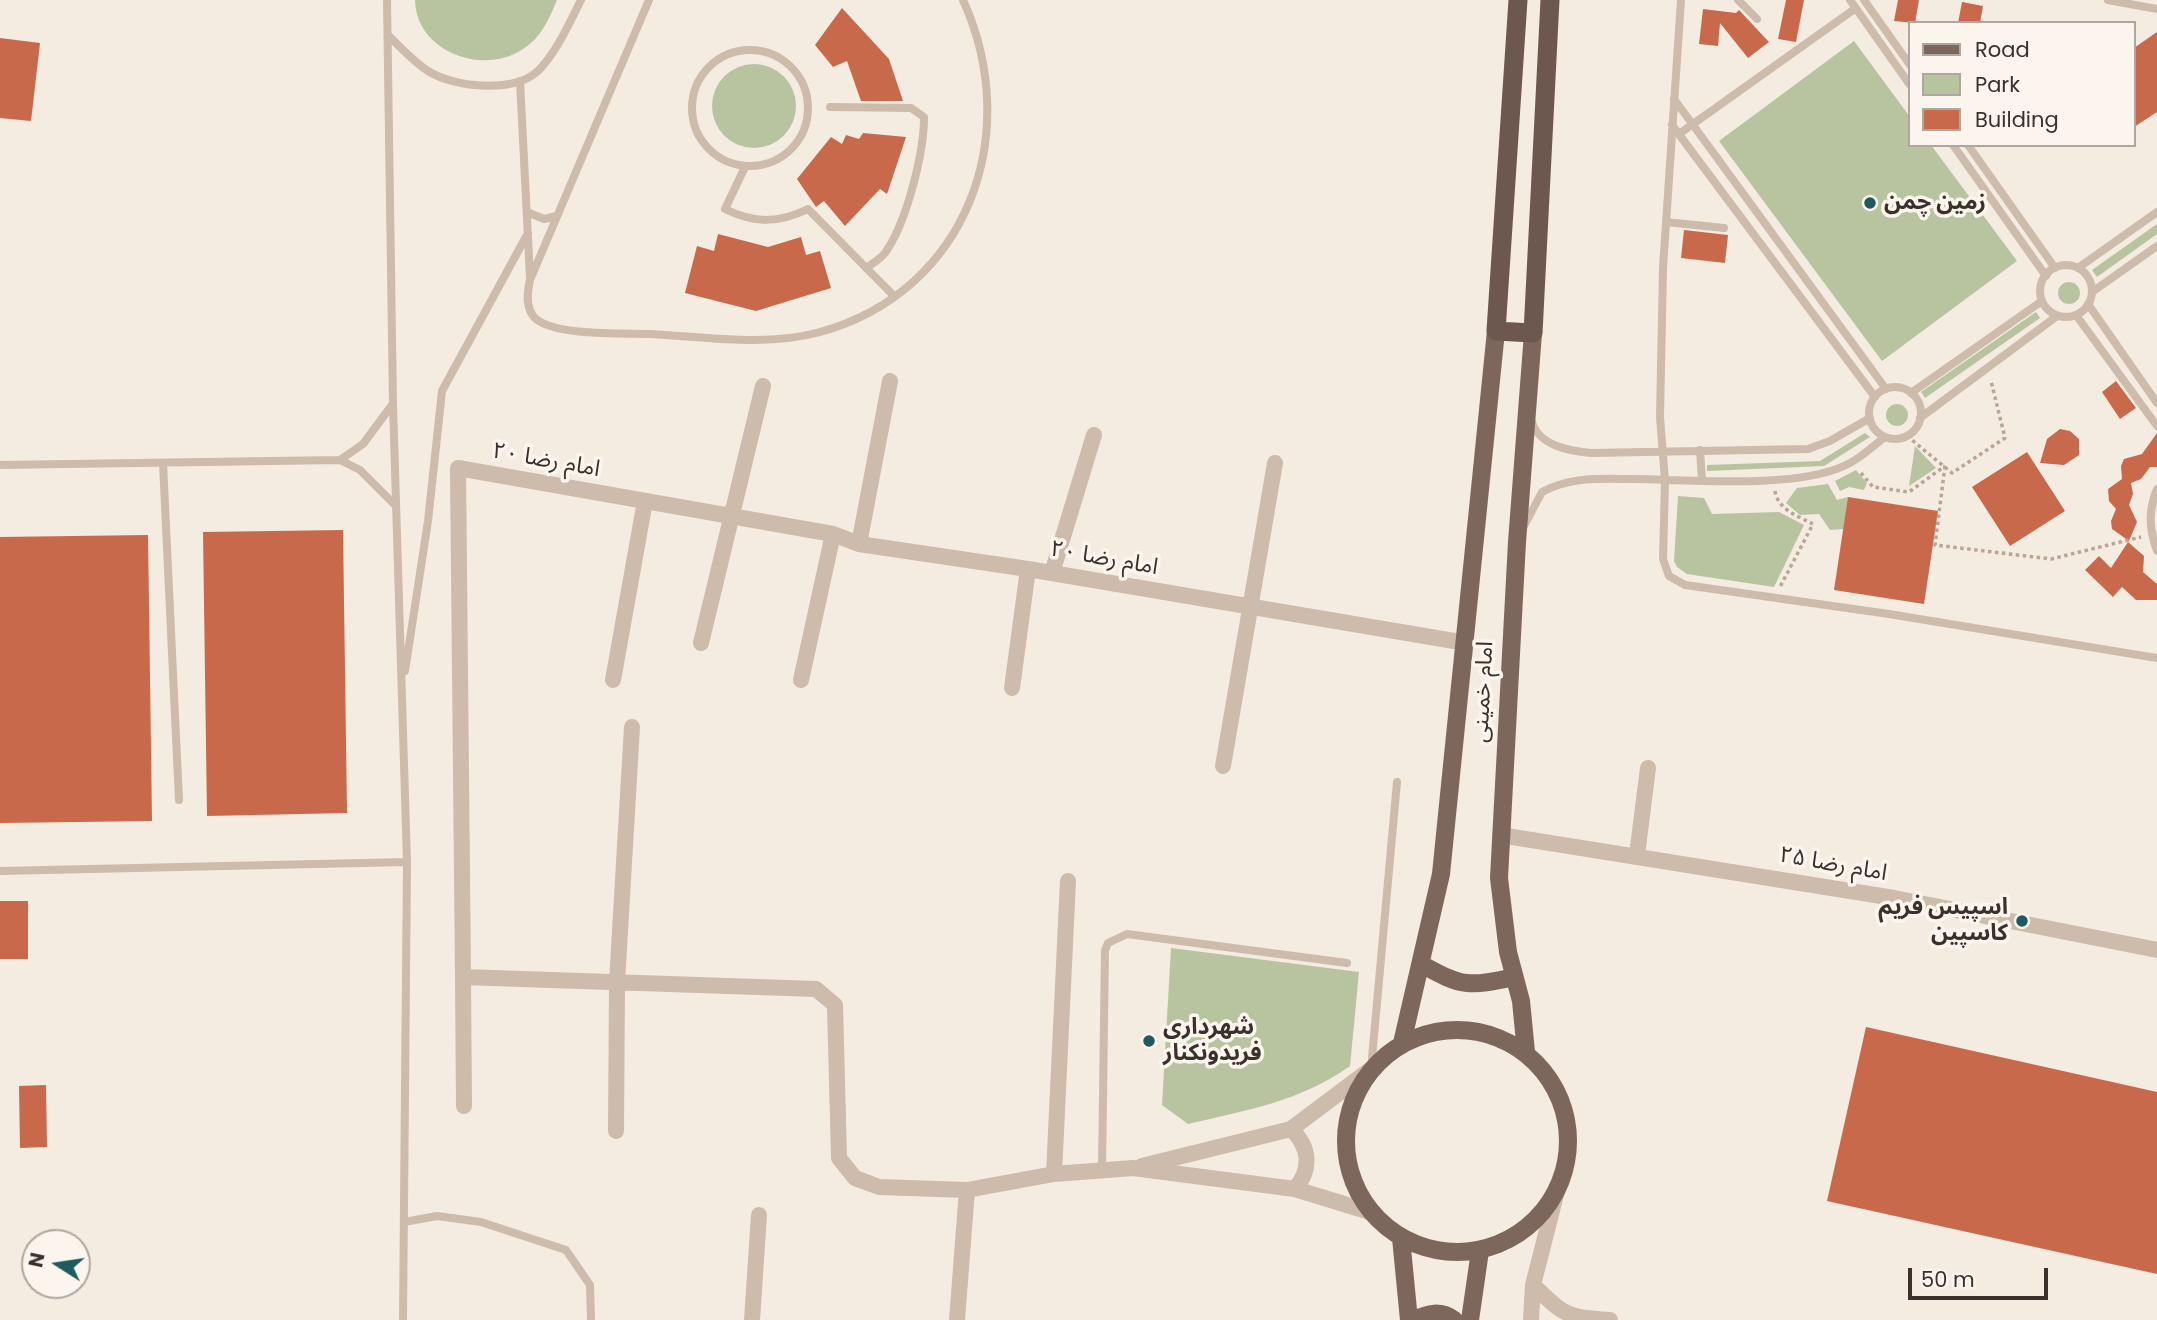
<!DOCTYPE html>
<html>
<head>
<meta charset="utf-8">
<style>
  body { margin:0 }
  #map { position:relative; width:2157px; height:1320px; overflow:hidden; background:#f4ebe1; font-family:Poppins,sans-serif }
  canvas { display:block }
  .legend { position:absolute; left:1908px; top:21px; width:228px; height:126px; box-sizing:border-box; background:#fbf5ee; border:2px solid #aea6a0; margin:0; padding:9px 12px; list-style:none; font-size:21px; color:#3b302b }
  .legend li { display:flex; align-items:center; gap:14px; height:35px }
  .legend b { width:35px; border:2px solid #aea6a0 }
  .north { position:absolute; left:21px; top:1229px; width:70px; height:70px; box-sizing:border-box; background:#fbf5ee; border:2px solid #aea6a0; border-radius:50%; rotate:282deg; font-size:19px; font-weight:700; line-height:28px; text-align:center; color:#3b302b }
  .north::after { content:''; display:block; margin:auto; width:24px; height:32px; background:#1f5a5e; clip-path:polygon(50% 0,100% 100%,50% 72%,0 100%) }
  .scale { position:absolute; left:1908px; top:1268px; width:140px; height:32px; box-sizing:border-box; border:4px solid #3b302b; border-top:0; padding-left:9px; font-size:21px; line-height:24px; white-space:nowrap; color:#3b302b; -webkit-text-stroke:5px #fbf5ee; paint-order:stroke }
</style>
</head>
<body>
<div id="map">
<canvas width="2157" height="1320"></canvas>
<ul class="legend">
<li><b style="height:9px;background:#7d675c"></b>Road</li>
<li><b style="height:19px;background:#b8c4a0"></b>Park</li>
<li><b style="height:19px;background:#c8694b"></b>Building</li>
</ul>
<div class="north">N</div>
<div class="scale">50 m</div>
</div>
<script>
const ctx = document.querySelector('canvas').getContext('2d');
ctx.lineJoin = 'round';
function fillPath(path, color) { ctx.fillStyle = color; ctx.fill(path, 'evenodd'); }
function stroke(path, color, width, dash) { ctx.strokeStyle = color; ctx.lineWidth = width; ctx.lineCap = dash ? 'butt' : 'round'; ctx.setLineDash(dash || []); ctx.stroke(path); }
function write(font, color, halo, rows, align = 'center') {
  ctx.font = font + ' Poppins,"Noto Sans Arabic",sans-serif'; ctx.lineWidth = 7; ctx.setLineDash([]); ctx.textBaseline = 'middle'; ctx.strokeStyle = halo; ctx.fillStyle = color; for (const [text, x, y, turn = 0] of rows) {
    ctx.save(); ctx.translate(x, y); ctx.rotate((+turn || 0) * Math.PI / 180); ctx.textAlign = isNaN(turn) ? turn : align; if (halo) ctx.strokeText(text, 0, 0); ctx.fillText(text, 0, 0); ctx.restore();
  }
}
const green = new Path2D(`
  M415,0H557C549,19 541,38 523,49C483,76 416,52 415,0Z
  M1854,41L1910,117V145H1931L2017,261L1882,361L1719,141Z
  M712 106a42 42 0 1 1 84 0a42 42 0 1 1-84 0Z
  M2157,224V234L2097,277L2092,270Z
  M2058 293a11 11 0 1 1 22 0a11 11 0 1 1-22 0Z
  M2036,312L2040,318L1925,398L1921,392Z
  M1886 415a11 11 0 1 1 22 0a11 11 0 1 1-22 0Z
  M1865,433L1870,437L1824,466L1707,471V465L1820,461Z
  M1915,446L1936,468L1909,486Z
  M1856,470L1867,483L1864,490L1849,487L1840,491L1835,481Z
  M1828,484L1837,500L1848,497L1844,529L1830,530L1819,514L1800,515L1786,503L1797,488Z
  M1678,496L1704,498L1712,514L1779,512L1804,525L1774,587L1687,574L1677,567L1674,561Z
  M1171,948L1359,972L1350,1066C1299,1102 1247,1110 1188,1124L1162,1105Z`);
const building = new Path2D(`
  M1786,0H1804L1796,42L1778,39Z
  M1898,0H1919L1915,23L1894,21Z
  M1962,2L1983,6L1980,23H1958Z
  M842,8L889,59L903,101H861L847,61L833,67L815,45Z
  M1703,9L1736,13L1739,10L1769,42L1748,58L1720,23L1718,46L1699,44Z
  M2157,32V112L2134,127V48Z
  M0,38L40,43L31,121L0,118Z
  M863,133L906,137L887,194L880,189L845,226L824,201L816,207L797,179L831,137L842,144L846,135L859,139Z
  M1684,230L1728,235L1725,263L1681,258Z
  M718,234L768,247L801,237L806,255L820,251L831,288L756,311L685,293L697,246L714,251Z
  M2116,381L2136,408L2120,419L2102,392Z
  M2060,429L2070,431L2079,439V455L2064,465L2040,463L2047,439Z
  M2157,433V467H2150L2141,479L2131,483L2133,494L2129,505L2137,522L2129,541L2112,529L2111,521L2116,509L2109,501L2108,489L2122,479L2121,466L2124,459L2142,454Z
  M2027,452L2065,511L2010,546L1972,487Z
  M1848,497L1938,511L1924,604L1834,590Z
  M343,530L347,813L207,816L203,532Z
  M148,535L152,821L0,823V537Z
  M2128,542L2144,556L2143,572L2157,584V600H2136L2122,587L2113,597L2085,570L2099,556L2111,568Z
  M0,901H28V959H0Z
  M1866,1027L2157,1092V1274L1827,1201Z
  M46,1085L47,1147L20,1148L19,1086Z`);
const path = new Path2D(`
  M1907,436L1952,473L2005,438L1991,381
  M1945,466L1935,545L2051,559L2141,537
  M1861,473L1873,487L1909,492L1945,466
  M1775,491C1778,510 1798,516 1813,524L1780,587`);
const service = new Path2D(`
  M387,0L393,404L407,862L403,1320
  M649,0L530,280C527,293 525,309 536,319C556,336 624,333 651,334C706,337 766,347 820,332C968,291 1024,134 963,0
  M1681,0L1663,268L1660,417L1665,480L1663,559L1669,576L1685,585L1889,614L2157,658
  M1738,0L1757,19
  M1850,0L1910,85
  M1864,0L1910,65
  M2108,0L2157,9
  M388,35C401,48 413,61 428,71C455,88 516,94 540,69C558,49 569,24 581,0
  M692 108a58 58 0 1 1 116 0a58 58 0 1 1-116 0Z
  M520,81L530,277
  M1674,99L1886,389
  M830,107L911,108L924,117C924,153 907,220 887,250C883,258 873,263 866,268
  M1672,125L1875,397
  M1679,134L1856,8
  M1953,145L2046,276
  M1968,145L2055,268
  M745,167L725,209C755,224 779,223 808,209L894,296
  M527,212L544,219L557,216
  M1666,222L1724,228
  M2040 291a26 26 0 1 1 52 0a26 26 0 1 1-52 0Z
  M2078,268L2157,212
  M2092,292L2157,246
  M2088,304L2157,403
  M2076,315L2157,426
  M1869 413a26 26 0 1 1 52 0a26 26 0 1 1-52 0Z
  M1911,393L2042,301
  M1920,418L2057,316
  M1532,422C1539,446 1570,451 1591,453L1808,449L1830,441L1870,418
  M1700,450L1702,480
  M340,460L363,444L392,405
  M163,463L179,800
  M0,465L340,460L360,470L396,506
  M2157,489C2148,511 2149,529 2157,551
  M1524,526L1542,492C1572,476 1601,479 1635,479C1691,480 1797,489 1846,465C1860,459 1873,446 1885,437
  M405,671L428,521L442,391L528,233
  M0,871L407,862
  M1371,1069L1397,782
  M1102,1169L1105,950L1108,943L1127,934L1347,963
  M404,1222L437,1216L481,1222L566,1250L590,1285L591,1320`);
const minor = new Path2D(`
  M859,544L890,381
  M1052,573L1094,435
  M701,643L763,386
  M613,680L645,501
  M801,680L833,534
  M1012,688L1028,569
  M1223,766L1275,463
  M1500,835L1894,898L2157,950
  M1637,855L1648,768
  M463,977L464,1106
  M1291,1129C1310,1147 1312,1169 1295,1189
  M616,1131L617,982L632,727
  M1142,1166L1291,1129L1371,1069
  M1054,1174L1068,881
  M1370,1212L1295,1189L1133,1168L1054,1174L967,1190L879,1187L855,1178L839,1158L835,1005L816,989L463,977L458,468L833,534L859,544L1028,569L1466,643
  M1533,1285C1565,1316 1566,1317 1610,1320
  M752,1320L759,1215
  M957,1320L967,1190
  M1531,1320L1533,1285L1557,1191`);
const primary = new Path2D(`
  M1421,964C1462,987 1469,987 1514,977
  M1346 1141a111 111 0 1 1 222 0a111 111 0 1 1-222 0Z
  M1402,1043L1441,874L1496,331
  M1526,1052L1521,1001L1508,952L1499,878L1517,542L1533,333
  M1401,1238L1409,1320
  M1414,1320C1428,1313 1441,1310 1454,1320
  M1470,1320L1480,1251`);
const trunk = new Path2D(`
  M1518,0L1496,331L1533,333L1550,0`);
const markers = [
  [1870,203,7,"#1f5a5e"],
  [2022,921,7,"#1f5a5e"],
  [1149,1041,7,"#1f5a5e"]
];
const poiNames = [
  ["زمین چمن",1884,203],
  ["اسپیس فریم",2008,908,"right"],
  ["کاسپین",2008,934,"right"],
  ["شهرداری",1163,1028],
  ["فریدونکنار",1163,1054]
];
const streetNames = [
  ["امام رضا ۲۰",546,461,10],
  ["امام رضا ۲۰",1104,559,10],
  ["امام خمینی",1484,692,-87],
  ["امام رضا ۲۵",1833,865,10]
];
fillPath(green, '#b8c4a0');
fillPath(building, '#c8694b');
stroke(path, '#b9a596', 3.5, [3.5, 3.5]);
stroke(service, '#cdbbac', 8);
stroke(minor, '#cdbbac', 16);
stroke(primary, '#7d675c', 18);
stroke(trunk, '#6c584f', 19);
for (const [x, y, r, color] of markers) { const dot = new Path2D(); dot.arc(x, y, r, 0, 2 * Math.PI); ctx.fillStyle = color; ctx.fill(dot); stroke(dot, '#fbf5ee', 2.5); }
write('bold 23px', '#3b302b', '#fbf5ee', poiNames, 'left');
write('23px', '#3b302b', '#fbf5ee', streetNames);
</script>
</body>
</html>
